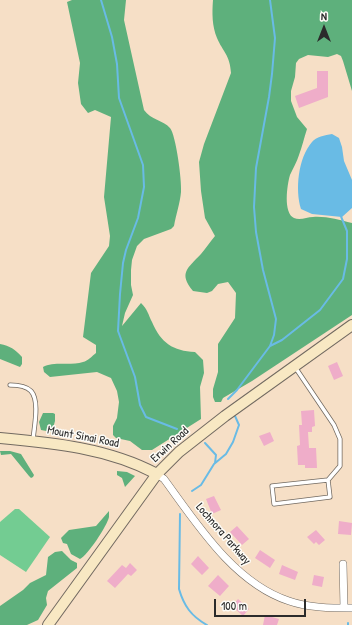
<!DOCTYPE html>
<html>
<head>
<meta charset="utf-8">
<style>
  body { margin:0 }
  #map { position:relative; width:352px; height:625px; overflow:hidden; background:#f6dfc6; font-family:"Patrick Hand",sans-serif }
  canvas { display:block }
  .north { position:absolute; left:304px; top:8px; width:40px; height:40px; -webkit-text-stroke:3px #fdfcf7; paint-order:stroke; rotate:0deg; font-size:11px; font-weight:700; line-height:16px; text-align:center; color:#2b2b2b }
  .north::after { content:''; display:block; margin:auto; width:14px; height:18px; background:#2b2b2b; clip-path:polygon(50% 0,100% 100%,50% 72%,0 100%) }
  .scale { position:absolute; left:214px; top:599px; width:92px; height:18px; box-sizing:border-box; border:2px solid #2b2b2b; border-top:0; padding-left:5px; font-size:12px; line-height:14px; white-space:nowrap; color:#2b2b2b; -webkit-text-stroke:3px #fdfcf7; paint-order:stroke }
</style>
</head>
<body>
<div id="map">
<canvas width="352" height="625"></canvas>
<div class="north">N</div>
<div class="scale">100 m</div>
</div>
<script>
const ctx = document.querySelector('canvas').getContext('2d');
ctx.lineJoin = 'round';
function fillPath(path, color) { ctx.fillStyle = color; ctx.fill(path, 'evenodd'); }
function stroke(path, color, width, dash) { ctx.strokeStyle = color; ctx.lineWidth = width; ctx.lineCap = dash ? 'butt' : 'round'; ctx.setLineDash(dash || []); ctx.stroke(path); }
function write(font, color, halo, rows, align = 'center') {
  ctx.font = font + ' "Patrick Hand",sans-serif'; ctx.lineWidth = 3; ctx.setLineDash([]); ctx.textBaseline = 'middle'; ctx.strokeStyle = halo; ctx.fillStyle = color; for (const [text, x, y, turn = 0] of rows) {
    ctx.save(); ctx.translate(x, y); ctx.rotate((+turn || 0) * Math.PI / 180); ctx.textAlign = isNaN(turn) ? turn : align; if (halo) ctx.strokeText(text, 0, 0); ctx.fillText(text, 0, 0); ctx.restore();
  }
}
const green = new Path2D(`
  M15,509H19L50,537L26,572L0,555V522Z`);
const forest = new Path2D(`
  M72,0H126L124,20L144,110C151,120 163,120 170,128C176,135 182,181 181,192C180,203 176,215 174,226L171,229L144,239L137,246L132,260L131,270V285L133,295L125,313L122,326L141,303C148,310 148,314 152,322C161,343 173,351 195,352L203,360L204,373L200,387L201,419L152,450H142L130,441L116,438L113,435V426L117,418L119,402L117,391L111,378L97,372L50,377L44,372L43,367C53,361 71,366 83,362C88,361 92,356 96,353V345L83,337L91,273L109,246L110,236L104,197L111,117L95,110L88,113L81,104L78,83L80,63L67,2Z
  M213,0H352V91L343,61L341,56L337,54L328,57L308,55L299,59L296,63L295,77L291,91V101L297,117L307,129C304,138 302,147 299,155C297,162 293,168 290,175C287,185 283,213 294,218C300,221 307,217 313,217C326,216 339,220 352,223V315L252,381L223,398L221,402H215L213,397V389L218,372V344L235,318L236,293L228,282L218,284L212,291L207,293L193,291C178,273 188,268 201,254C206,248 210,242 215,236L205,218L201,191L199,162L204,144L231,73C230,55 223,52 217,38C212,26 212,13 213,0Z
  M0,344C10,346 15,349 22,357V364L20,367L0,359Z
  M43,413H53L55,414V421L52,432L41,430L39,422Z
  M0,451H10L21,454L34,475L33,477L31,478L29,476L11,454L1,455Z
  M117,471L127,472L135,476L125,487L122,478L117,475Z
  M109,511C109,513 109,515 109,517C107,526 88,555 80,559L71,554L67,544L63,543L61,538L69,530L96,526Z
  M62,551L71,560L77,563V568L48,591L46,598L47,605L38,620L27,625H0V606L23,590L30,583L46,575L48,557L55,552Z`);
const water = new Path2D(`
  M332,134L339,138L342,147L344,161L352,180V208L342,217L312,214L301,209C295,190 298,158 312,142C316,137 325,135 332,134Z`);
const stream = new Path2D(`
  M101,0L112,37L117,64L119,98L143,165L144,187L138,218L126,250L123,263L120,294L118,331L135,377L140,405L146,417L177,429
  M270,346L282,340L320,310L343,279L347,259V231L340,214
  M228,399L237,390L270,346L274,335L276,319L263,270L256,232L254,207L256,168L269,97L272,74L275,38L270,0
  M205,443L216,455L215,463
  M192,491L201,485L214,464L226,454L233,442L239,425L235,416
  M180,514L179,589C184,606 191,616 207,625
  M348,625V623`);
const building = new Path2D(`
  M317,71H328V97L299,108L295,96L317,88Z
  M337,362L343,376L334,380L328,366Z
  M314,410L315,426L312,427V432H308L309,448H316L317,468H305V465H298L297,446L300,445L299,425H302L301,411Z
  M270,432L274,441L264,446L259,436Z
  M214,496L221,510L212,514L206,499Z
  M339,521L352,523L351,535L338,534Z
  M237,526L249,539L242,545L230,532Z
  M316,530L325,540L319,545L316,542L314,544L307,537Z
  M260,550L275,560L270,568L255,558Z
  M198,556L209,568L202,575L191,564Z
  M130,563L137,570L131,576L128,574L115,588L107,581L122,565L126,568Z
  M282,565L298,572L295,580L279,574Z
  M218,575L229,586L220,596L208,586Z
  M314,575L324,577L322,587L312,585Z
  M238,599L249,609L243,616L232,606Z
  M265,615L279,619L277,625H263Z`);
const lane = new Path2D(`
  M295,367L334,425L340,439V466L328,480L272,486L274,504L330,497L328,480
  M10,385C17,385 26,386 31,391C40,401 34,427 33,440`);
const street = new Path2D(`
  M157,474L164,479C197,524 234,583 289,601C309,608 331,608 352,608
  M343,564L344,608`);
const secondary = new Path2D(`
  M0,438C54,443 108,448 157,474
  M48,625L157,474L179,452L225,416L352,325`);
const streetNames = [
  ["Mount Sinai Road",83,437,11],
  ["Erwin Road",170,445,-42],
  ["Lochnora Parkway",223,534,49]
];
fillPath(green, '#73cc92');
fillPath(forest, '#5eb07c');
fillPath(water, '#69bbe5');
stroke(stream, '#69bbe5', 2);
fillPath(building, '#efadc9');
stroke(lane, '#726a61', 5);
stroke(street, '#726a61', 8);
stroke(secondary, '#726a61', 12);
stroke(lane, '#fff', 3.5);
stroke(street, '#fff', 7);
stroke(secondary, '#f8e8c3', 10);
write('12px', '#2b2b2b', '#fdfcf7', streetNames);
</script>
</body>
</html>
